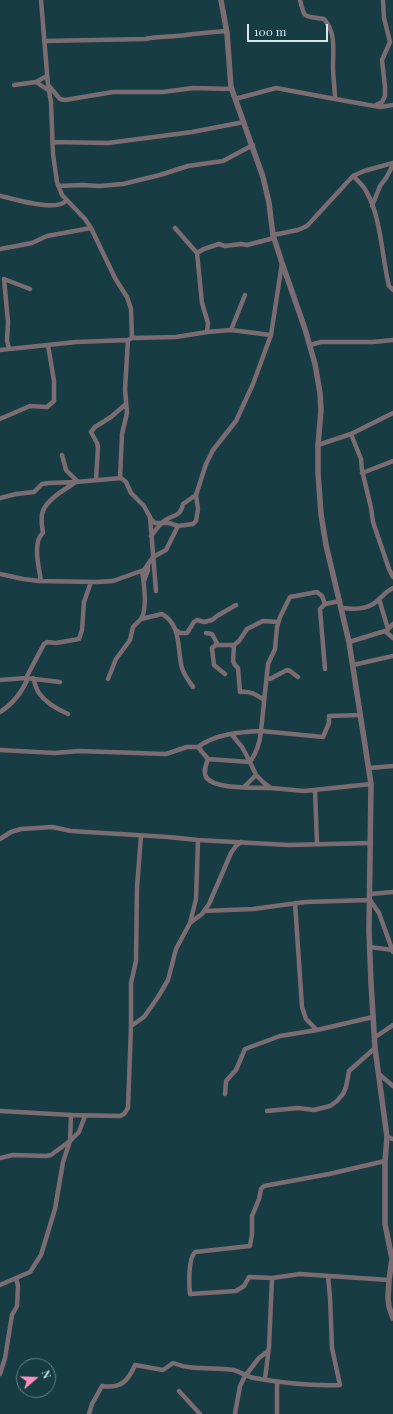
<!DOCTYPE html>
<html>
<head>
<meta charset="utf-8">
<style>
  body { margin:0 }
  #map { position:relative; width:393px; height:1414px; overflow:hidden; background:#173c44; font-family:"Playfair Display",serif }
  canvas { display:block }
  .north { position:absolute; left:16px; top:1358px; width:40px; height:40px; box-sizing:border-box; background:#173c44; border:1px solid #628087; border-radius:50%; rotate:71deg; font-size:11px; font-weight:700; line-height:16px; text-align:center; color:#d3e6eb }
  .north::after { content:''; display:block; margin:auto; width:14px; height:18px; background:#fe8ebb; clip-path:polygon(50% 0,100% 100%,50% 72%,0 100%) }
  .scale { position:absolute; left:247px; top:24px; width:81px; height:18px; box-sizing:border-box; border:2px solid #d3e6eb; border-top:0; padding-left:5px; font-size:12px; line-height:14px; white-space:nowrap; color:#d3e6eb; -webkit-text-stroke:3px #173c44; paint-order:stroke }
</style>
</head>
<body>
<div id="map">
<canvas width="393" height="1414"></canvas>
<div class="north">N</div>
<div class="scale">100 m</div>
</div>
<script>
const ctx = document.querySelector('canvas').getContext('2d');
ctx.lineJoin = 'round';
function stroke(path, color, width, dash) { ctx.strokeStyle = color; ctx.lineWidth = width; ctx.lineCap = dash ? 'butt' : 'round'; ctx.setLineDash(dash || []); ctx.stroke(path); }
const minor = new Path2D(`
  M41,0L48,85L51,102L53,154L57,182L62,195L85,219L91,228L115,278L127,297L131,309L132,338
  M300,0C305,21 304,15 324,19C336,33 333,49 333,67C333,78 335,88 335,99L380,107L393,105
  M44,41L145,39C159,36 172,37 186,35C199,33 213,32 226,31
  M36,82L48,90
  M14,85L36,82L47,76
  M49,86L60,99L65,100L113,92H163L193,88L232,89
  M235,99L276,88L335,99
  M374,106L382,102L385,96V87L382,60L390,42L384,18L383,0
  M53,142L108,143L192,132L244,122
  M353,176C358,181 364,186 367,193C381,217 382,258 389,286L393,290
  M58,186L82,185L100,186L123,184L160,175L188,166L223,161L253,145
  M0,196C15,199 55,212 66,201
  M372,206L380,186L386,178L393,165
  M175,228L197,253
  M273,235L298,230L307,226L353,176L364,171L393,163
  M0,249L32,243L47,236L91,228
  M231,330L245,295
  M207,332L208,323L202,303L197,253L204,249L219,244L225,246L241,244L247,245L274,238
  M310,345L321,342H373L393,340
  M9,348L7,341L8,322L4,279L30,289
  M0,350L76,342L128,340L132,338L176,337L207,332L231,330L271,335L282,263
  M0,419L30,406L47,407L54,401V381L48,345
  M351,434L361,459L362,470L371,508L373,522L389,569L393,577
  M318,445L351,434L393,413
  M62,455L66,470L78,482
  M362,473L393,461
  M120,478L122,434L127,413L125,389L128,340
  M96,480L98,447L97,443L91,432L95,427L111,417L126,404
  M0,498L16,494L34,492L42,484L49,483L76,482L121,478L126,482L131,493L144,506L150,517L156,591
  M150,518L155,523H169L178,526
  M151,536C155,531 159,525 164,521C173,514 180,518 183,504L196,495
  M142,571C144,583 148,608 141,619L162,614C182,625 177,650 182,668C184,675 189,681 193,687
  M0,574L23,579L39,581L97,582L113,581L144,570L153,557L166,550L178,526L193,524L196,521L198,509L196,495L206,464L213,450L236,421L253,384L271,335
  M41,581C39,567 32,542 43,533C42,526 40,517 43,511C48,498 66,489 76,482
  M144,581L148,570V565
  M379,599L388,629L387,633
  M340,601L325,604L322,596L317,592L290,597L280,617L277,627L275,649L268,664L261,731L323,737L329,723V716L360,715
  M325,604L320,609L325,669
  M342,608C353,609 366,610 376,602C382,597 385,592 393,588
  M388,629L393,624
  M176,630L180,633H187L194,622L197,620L204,622L212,620L217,616L236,605
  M206,633L212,634L218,645H234L239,641L247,629L263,621L278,622
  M349,642L385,631L393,638
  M217,644L212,648L214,665L225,674
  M234,645L233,661L235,665L238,668L240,692C250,691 256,694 264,700
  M353,665L393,656
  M267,677L270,679L287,670L290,671L298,677
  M33,678C35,683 36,689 39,693C45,702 59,710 68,714
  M108,679L116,659L130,640L133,627L141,619
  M0,680L26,678
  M60,682L26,678L44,644L47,642L56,643L79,639L82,630L84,602L91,582
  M0,712C13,704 22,692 28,678
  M232,735L242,747L250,762
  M198,747C215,734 240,732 261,731C260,743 257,752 250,762
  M0,750L55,753L79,751L166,754L187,747H198L208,759L250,762L256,775L264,783L271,788L304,791L371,784
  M208,759C206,765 203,771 206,777C214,790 256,787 269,788
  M369,768L393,766
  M244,787L256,775
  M315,790L317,844
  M0,839L11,832L21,829L52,827L71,831L168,837L198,840L288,845L371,843
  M370,894L393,892
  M295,903L302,1007L306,1019L317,1030L373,1017
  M204,911L253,909L305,902L370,900L379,913L393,952
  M190,923L202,914L209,904L231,853L236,846L241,842
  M370,947L393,950
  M131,1026V983L136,961L137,887L141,836
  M374,1038L393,1025
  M379,1074L393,1086
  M225,1094L226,1081L236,1070L245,1049L280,1036L317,1030
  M0,1111L71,1115
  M267,1111L298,1108L314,1110L330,1106L337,1101L343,1094L346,1087L349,1071L375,1048
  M387,1137L393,1139
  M0,1158L13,1155L46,1156L51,1155L70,1141L71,1115L120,1116L124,1114L128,1108L131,1026L144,1017L158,997L168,980L176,949L190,923L196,899L198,840
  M385,1161L329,1174L264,1186L261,1189L259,1199L252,1216V1234L250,1246L195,1252C188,1259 189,1284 190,1294L236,1291L244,1286L249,1277L272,1278L300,1274L389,1280
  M0,1285L30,1272L41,1255L55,1209L63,1162L70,1141L79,1132L85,1116
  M0,1374L5,1358L12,1315L17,1306L18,1286L16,1278
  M265,1379L269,1347L272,1278
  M277,1382V1414
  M179,1391L200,1414
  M89,1414L92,1404L102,1386C121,1389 128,1381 135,1365L163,1370L173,1363C192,1371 213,1367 234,1370C241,1372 247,1377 254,1378C282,1383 310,1386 340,1385L332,1348L330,1297L328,1276
  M235,1414L240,1386L245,1376L259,1358L268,1351`);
const tertiary = new Path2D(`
  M221,0L227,33L231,87L263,177L269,203L273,235L282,263L305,329L315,364L320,393L321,410L318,445V473L321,514L326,545L349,642L371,784L369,931L371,983L375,1048L387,1137L385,1161V1224L392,1259L389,1280L388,1298L389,1307L393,1318`);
stroke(minor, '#7b6c71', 4.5);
stroke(tertiary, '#7b6c71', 5.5);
</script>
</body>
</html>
